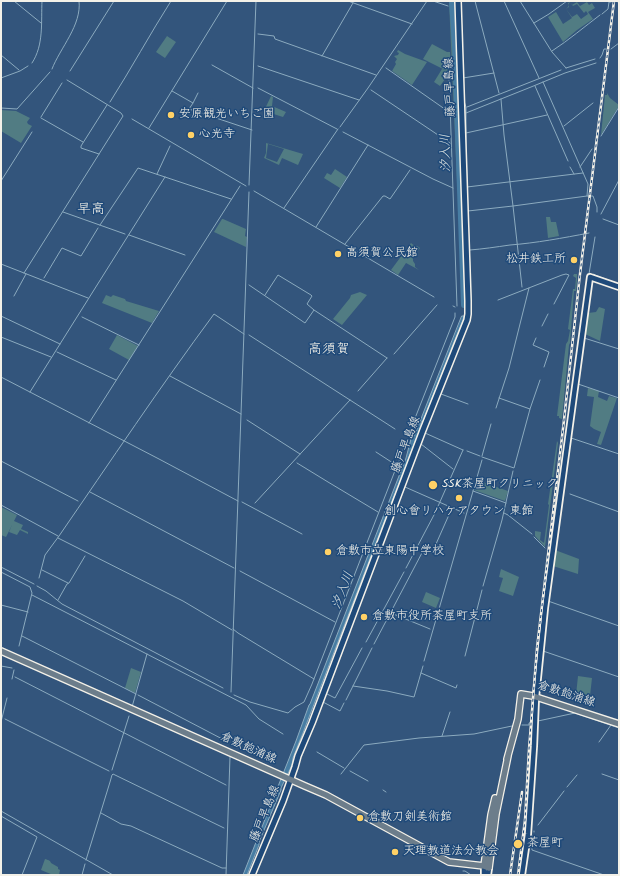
<!DOCTYPE html>
<html>
<head>
<meta charset="utf-8">
<style>
  body { margin:0 }
  #map { position:relative; width:620px; height:876px; overflow:hidden; background:#33557c; font-family:Kalam,sans-serif }
  canvas { display:block }
  .frame { position:absolute; inset:0; border:2px solid #f4f1e8; pointer-events:none }
</style>
</head>
<body>
<div id="map">
<canvas width="620" height="876"></canvas>
<div class="frame"></div>
</div>
<script>
const ctx = document.querySelector('canvas').getContext('2d');
ctx.lineJoin = 'round';
function fillPath(path, color) { ctx.fillStyle = color; ctx.fill(path, 'evenodd'); }
function stroke(path, color, width, dash) { ctx.strokeStyle = color; ctx.lineWidth = width; ctx.lineCap = dash ? 'butt' : 'round'; ctx.setLineDash(dash || []); ctx.stroke(path); }
function write(font, color, halo, rows, align = 'center') {
  ctx.font = font + ' Kalam,"Klee One",sans-serif'; ctx.lineWidth = 3; ctx.setLineDash([]); ctx.textBaseline = 'middle'; ctx.strokeStyle = halo; ctx.fillStyle = color; for (const [text, x, y, turn = 0] of rows) {
    ctx.save(); ctx.translate(x, y); ctx.rotate((+turn || 0) * Math.PI / 180); ctx.textAlign = isNaN(turn) ? turn : align; if (halo) ctx.strokeText(text, 0, 0); ctx.fillText(text, 0, 0); ctx.restore();
  }
}
const green = new Path2D(`
  M449,1H451L458,180L457,181Z
  M570,2L572,5L577,2L580,6L587,2L589,5L592,3L595,8L588,12L593,19L577,30L563,42L548,17L556,12L563,24L572,18L566,9L568,7V3ZM570,2L573,6L577,4L584,13L586,11L588,14L581,19L577,14L572,17L566,9L569,7L568,5Z
  M167,36L176,42L165,58L156,52Z
  M432,44L447,52H450L451,76L450,77L449,72L448,75L440,86L434,82L442,69L447,71L423,59Z
  M398,50L405,54L427,62L412,85L392,71L396,64L395,62L397,59L394,56L398,55L399,53L397,52Z
  M607,93L610,98L619,105V106L601,135L605,95H607Z
  M271,96L273,97L272,106L286,112L283,117L264,111Z
  M1,110L16,111L30,118L27,122L28,124L32,126L30,129L21,143L1,131Z
  M266,143L303,154L298,165L282,158L279,165L264,158L266,153ZM268,144L284,149L277,162L266,158Z
  M335,169L347,177L340,188L324,178L327,173L331,175Z
  M546,217H550L551,222H556L559,236L548,238Z
  M222,219H223L246,229L245,236L247,237L246,247L214,232Z
  M411,243L416,247L417,246L420,248L413,257V261L415,264V267L419,270L406,263L398,275L391,270Z
  M574,274H577V281L576,291H574L570,343L569,345L562,419L559,418V416H557L566,344L568,341L570,330L568,329L573,289H575L576,278L573,276Z
  M360,292L367,295L342,325L333,319L350,298L351,295Z
  M106,295L111,297L113,295L125,299L126,301L159,311L152,323L102,303Z
  M599,307L605,309L600,341L585,334L588,313L596,312Z
  M117,335L138,346L129,360L109,349Z
  M588,388L599,391L598,397L607,401L609,396L617,398L601,445L597,444L601,432L594,429L590,426L594,397L587,396Z
  M557,441L558,443L545,547L535,536V531L541,532L540,540L544,543L549,505L548,504Z
  M477,480L508,491L505,501L474,490Z
  M1,507L17,515L14,521L23,525L21,529L28,532V534L20,530L17,535L9,532L12,525L6,537L1,535Z
  M555,550L579,559L578,574L553,566Z
  M501,569L519,577L513,596L499,591L503,578L499,577Z
  M426,592L440,598L436,608L422,602Z
  M131,668L141,672L135,693L125,688Z
  M578,676L592,678L590,696L576,695Z
  M45,859C48,860 50,860 51,863L58,867V869L60,870L59,875H53L41,870Z`);
const water = new Path2D(`
  M462,316H464L463,320L454,342L423,421L421,422V426L301,738L300,740L293,758L292,765L281,788V790L259,842V845L247,875H243L296,741L309,705L310,704L406,458L411,439L414,436Z`);
const stream = new Path2D(`
  M14,1L41,23
  M348,1L412,24
  M433,1L448,6
  M475,1L499,93
  M504,1L539,78
  M520,1L552,52L566,68
  M618,2L619,1
  M451,7H453
  M602,14L608,9L609,2H611
  M534,23L549,14L567,1
  M258,34L274,36L275,39L376,75
  M611,49L619,43
  M552,51C569,40 584,27 600,15
  M1,55L19,70
  M322,56L353,3
  M600,58L602,55L604,49H606
  M32,63C44,45 41,22 42,1
  M212,65L253,88
  M258,66L359,100
  M386,68L449,112
  M566,68L595,59
  M52,69C60,48 82,25 79,1
  M70,71L114,1
  M450,75H449L457,306
  M454,75H456
  M1,78L20,71L28,66
  M463,78L494,73
  M543,82L588,184L587,196H593L597,207V212
  M535,86L568,161
  M258,88L337,129
  M463,88L464,101L466,107V151L471,300
  M371,90L450,143
  M172,91L193,103L189,109L252,130
  M501,99L504,135L513,206L587,196
  M110,102C131,69 150,34 171,1
  M193,103L198,93
  M467,107L561,70
  M1,108L17,109L50,72
  M466,113L531,87L565,73L596,63
  M41,117L62,83
  M41,118L83,142
  M132,119L246,186
  M564,126L593,103
  M340,127L368,88L427,1
  M149,128L227,1
  M343,132L433,179L453,188
  M466,133L547,115
  M601,136L619,107
  M99,154L81,148V146L107,105
  M570,167L574,174
  M580,167L592,149
  M157,174L170,146
  M1,181L32,132
  M249,185L256,1
  M467,187L583,173
  M254,191L434,297
  M284,208L338,129
  M468,211L513,206L522,287
  M63,212L125,234
  M601,214L619,180
  M603,219L619,225
  M100,225L138,168L231,199
  M316,227L368,145
  M129,235L185,255
  M345,244L383,196H385L390,199L410,170
  M470,250C483,249 496,247 510,245C536,243 563,238 589,233
  M1,264L88,298
  M24,273L123,116L121,113L67,80
  M589,274L595,237
  M594,274L595,275L619,284
  M44,278L62,248L81,256L98,228
  M249,285L305,323L314,310L387,358
  M265,295L278,275L311,295L312,296L307,304L314,310
  M14,296L26,274
  M498,300L562,275L566,274L569,275L554,304
  M453,306L455,307
  M1,316L60,344
  M82,317L139,345
  M542,326L548,314
  M249,335L395,429
  M1,337L51,357
  M536,338L533,345L549,352L544,367
  M584,338L619,349
  M57,352L116,380
  M394,354L437,305
  M170,376L241,414
  M1,377L159,459L238,501
  M578,384L619,398
  M358,391L387,358
  M30,392L60,344L165,177
  M441,394L468,404
  M496,408L509,368L529,288
  M530,409L540,380
  M247,420L300,454
  M89,423L240,186
  M425,433L463,450
  M408,436L455,317V313
  M571,438L619,454
  M421,444L453,469
  M467,451L480,456
  M376,452L396,465
  M482,456L491,424
  M482,457L514,468L530,409L499,398
  M1,461L78,501
  M297,463L328,482L378,512
  M405,487L464,513
  M473,491L506,503
  M90,492L234,568
  M570,494L619,512
  M242,502L302,534
  M255,503L350,400
  M1,505L58,536
  M504,513L508,515L532,534
  M393,517L414,460
  M534,537L545,548
  M58,538L183,601L232,630
  M552,542L570,411
  M1,567L34,584
  M406,568L435,513L463,450
  M42,570L68,583
  M240,571L335,622
  M1,572L30,587L32,593L19,646
  M39,578L45,555L59,536C110,462 160,387 214,314L244,334
  M368,583L388,530
  M37,586L46,591L62,604L223,688
  M483,586L502,520L513,471
  M32,595L246,705L259,719L283,734
  M58,600L67,584L69,583L85,556
  M548,601L619,626
  M1,605L28,612
  M391,613L430,629
  M233,629L238,633L314,679
  M22,636L136,694
  M366,642L404,572
  M374,644L424,549L432,553L452,508
  M543,651L619,677
  M465,656L482,590
  M424,661L482,460
  M1,666L12,668
  M421,673L456,688L457,685
  M15,677L226,785
  M12,679L14,670
  M353,686L387,691L414,697L423,666
  M231,692L249,192
  M325,693L335,698L362,648
  M138,695L228,742
  M234,695L250,702L288,713L295,707L304,702L312,684L405,445
  M346,700L372,648
  M323,702L340,711L344,703
  M132,707L147,654
  M5,719L109,771
  M538,721L575,713L619,728
  M1,722L7,698
  M522,725H529V723L533,722
  M442,736L450,712
  M599,742L611,725
  M317,752L344,768
  M112,770L129,716
  M350,771L368,781
  M341,774L364,745L419,738L474,734L512,726
  M602,774L619,780
  M567,787L577,775
  M383,790L386,792
  M1,811L113,875
  M101,813L121,824L131,826L222,868H226
  M527,814L530,764L532,744
  M1,816L37,837L22,875
  M538,825L564,791
  M534,832V831
  M532,836V850L604,875
  M86,860L110,782L112,775L113,774L224,828
  M463,871H465L471,875
  M82,875L85,864
  M226,875L230,757`);
const river = new Path2D(`
  M452,1L455,45L464,305`);
const tertiary = new Path2D(`
  M484,875V866
  M488,875L489,868
  M522,875L528,834L534,746L536,697L545,608L590,277L619,287`);
const secondary = new Path2D(`
  M252,875L283,801L295,767L298,756L312,723L423,430L467,320L468,314V301L458,1`);
const primary = new Path2D(`
  M1,651L305,786L326,795L449,862L484,866L489,868L496,814L508,756
  M507,759L518,719L521,694L533,696L619,724
  M484,866L491,815L495,798`);
const rail = new Path2D(`
  M510,875L522,792
  M518,875L525,820L529,749L537,648L564,420L580,274L614,1`);
const markers = [
  [171,115,4,"#ffd166"],
  [191,135,4,"#ffd166"],
  [338,254,4,"#ffd166"],
  [574,260,4,"#ffd166"],
  [433,485,5,"#ffd166"],
  [459,498,4,"#ffd166"],
  [328,552,4,"#ffd166"],
  [364,617,4,"#ffd166"],
  [360,818,4,"#ffd166"],
  [518,844,5,"#ffd166"],
  [395,852,4,"#ffd166"]
];
const streetNames = [
  ["藤戸早島線",451,87,-92],
  ["藤戸早島線",407,445,-69],
  ["倉敷飽浦線",566,695,18],
  ["倉敷飽浦線",248,749,24],
  ["藤戸早島線",266,814,-68]
];
const poiNames = [
  ["安原観光いちご園",179,115],
  ["心光寺",199,135],
  ["高須賀公民館",346,254],
  ["松井鉄工所",566,260,"right"],
  ["SSK茶屋町クリニック",442,485],
  ["創心會リハケアタウン 東館",459,512,"center"],
  ["倉敷市立東陽中学校",336,552],
  ["倉敷市役所茶屋町支所",372,617],
  ["倉敷刀剣美術館",368,818],
  ["茶屋町",527,844],
  ["天理教道法分教会",403,852]
];
const waterNames = [
  ["汐入川",447,153,-92],
  ["汐入川",344,591,-69]
];
const quarterNames = [
  ["早高",91,211],
  ["高須賀",329,351]
];
fillPath(green, '#517c83');
fillPath(water, '#477da3');
stroke(water, '#8cabbf', 1);
stroke(stream, '#8cabbf', 1);
stroke(river, '#477da3', 6);
stroke(tertiary, '#f4f1e8', 8);
stroke(secondary, '#f4f1e8', 8);
stroke(primary, '#f4f1e8', 8);
stroke(tertiary, '#1f4a7a', 4.5);
stroke(secondary, '#1f4a7a', 5);
stroke(primary, '#6c7d8b', 5.5);
stroke(rail, '#f4f1e8', 2.5);
stroke(rail, '#1f4a7a', 1, [3]);
for (const [x, y, r, color] of markers) { const dot = new Path2D(); dot.arc(x, y, r, 0, 2 * Math.PI); ctx.fillStyle = color; ctx.fill(dot); stroke(dot, '#1f4a7a', 1.5); }
write('12px', '#f4f1e8', '#1f4a7a', streetNames);
write('12px', '#f4f1e8', '#1f4a7a', poiNames, 'left');
write('italic 13px', '#dae0de', '#1f4a7a', waterNames);
write('14px', '#f4f1e8', '#1f4a7a', quarterNames);
</script>
</body>
</html>
